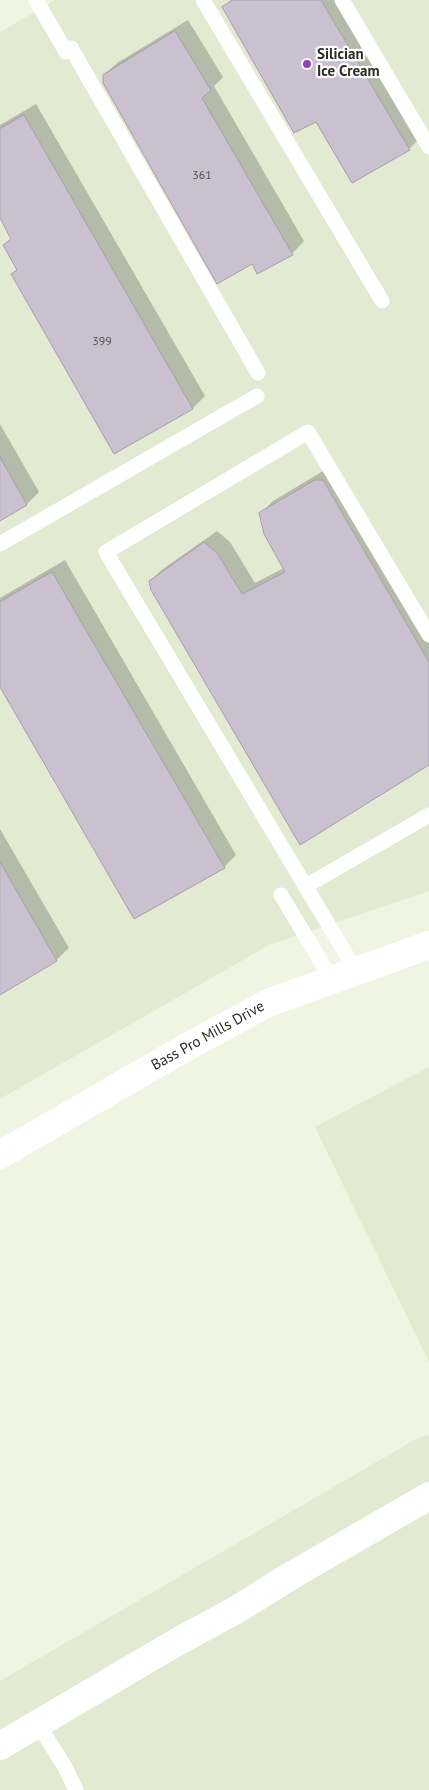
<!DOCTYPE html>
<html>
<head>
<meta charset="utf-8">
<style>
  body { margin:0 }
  canvas { display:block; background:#eff4e3 }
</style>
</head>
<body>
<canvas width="429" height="1790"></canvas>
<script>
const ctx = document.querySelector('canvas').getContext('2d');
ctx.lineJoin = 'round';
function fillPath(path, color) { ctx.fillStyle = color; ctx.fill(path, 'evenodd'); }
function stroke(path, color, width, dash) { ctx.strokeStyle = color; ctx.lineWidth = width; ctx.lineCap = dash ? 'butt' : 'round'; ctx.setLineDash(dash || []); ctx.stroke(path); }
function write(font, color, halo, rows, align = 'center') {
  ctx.font = font + ' "PT Sans",sans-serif'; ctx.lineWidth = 4.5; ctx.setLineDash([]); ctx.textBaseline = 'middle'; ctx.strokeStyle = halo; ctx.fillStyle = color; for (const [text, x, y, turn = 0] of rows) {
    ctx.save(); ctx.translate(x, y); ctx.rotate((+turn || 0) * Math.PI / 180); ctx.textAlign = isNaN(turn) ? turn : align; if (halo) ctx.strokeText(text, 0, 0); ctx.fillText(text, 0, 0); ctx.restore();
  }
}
const built = new Path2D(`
  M55,0H429V891L269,945L0,1099V32Z
  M429,1067V1362L315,1127Z
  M429,1435V1790H0V1681L418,1438Z`);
const shadow = new Path2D(`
  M231,0H341L421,137L409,149L316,120L224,7Z
  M188,20L223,77L214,86L304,241L292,254L252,262L104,75L117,63Z
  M36,104L205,396L193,408L114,453L12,274L18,269L4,245L12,238L0,215V125Z
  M0,424L39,492L27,504L0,520Z
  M328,468L429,629V764L150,581L163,569L217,531L230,542L255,583L284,568L260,514L273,501Z
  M65,560L236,855L224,867L0,685V598Z
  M0,829L69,948L56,960L0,993Z`);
const building = new Path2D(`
  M233,0H321L410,150L352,183L316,122L294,133L222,7Z
  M175,31L211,90L202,98L293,255L257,274L252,264L217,284L103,83V75Z
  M24,115L193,409L114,454L11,274L17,270L3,245L11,239L0,218V129Z
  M0,457L27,505L0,521Z
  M315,480H323L429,662V765L300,845L151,590L149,581L204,542L218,554L242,594L285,572L264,534L259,513Z
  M52,572L225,868L134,919L0,687V602Z
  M0,862L57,961L0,995Z`);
const service = new Path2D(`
  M36,0L66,52
  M203,0L382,301
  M342,0L429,147
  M71,48L258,373
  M0,544L257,396
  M306,886L429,815
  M281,895L332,980
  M356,971L106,552L308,432L429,635
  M38,1724L65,1767L76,1790`);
const minor = new Path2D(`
  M0,1746L177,1642L236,1610L294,1574L429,1496`);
const tertiary = new Path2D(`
  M0,1155L185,1048L268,1003L429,945`);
const markers = [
  [307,64,5,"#9541af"]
];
const numberNames = [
  ["361",202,176],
  ["399",102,342]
];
const poiNames = [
  ["Silician",317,55],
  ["Ice Cream",317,72]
];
const streetNames = [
  ["Bass Pro Mills Drive",208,1036,-29]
];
fillPath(built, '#e2ead2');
fillPath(shadow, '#0003');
fillPath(building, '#cbc0cf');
stroke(building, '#a89eac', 1);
stroke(service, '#fff', 15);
stroke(minor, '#fff', 28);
stroke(tertiary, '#fff', 28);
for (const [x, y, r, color] of markers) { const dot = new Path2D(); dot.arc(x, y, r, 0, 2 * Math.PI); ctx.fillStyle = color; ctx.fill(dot); stroke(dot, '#fff', 2); }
write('12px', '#535251', null, numberNames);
write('bold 15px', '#2b2d27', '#fff', poiNames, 'left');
write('15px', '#2b2d27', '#fff', streetNames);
</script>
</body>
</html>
